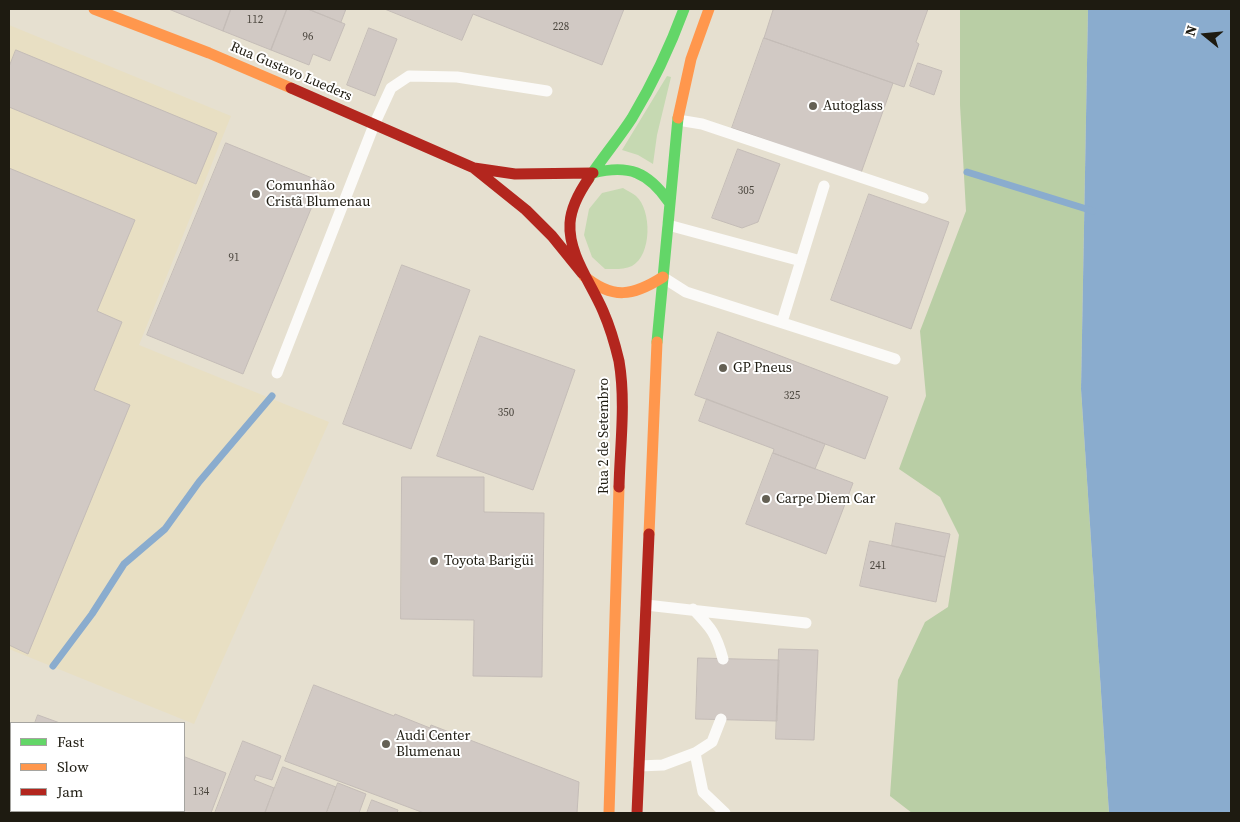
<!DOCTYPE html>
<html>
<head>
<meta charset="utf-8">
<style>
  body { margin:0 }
  #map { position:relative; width:1240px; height:822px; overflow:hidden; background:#e6e0d0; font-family:"Source Serif 4",serif }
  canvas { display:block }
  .frame { position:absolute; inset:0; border:10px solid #1e1b11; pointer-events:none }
  .legend { position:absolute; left:10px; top:722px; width:175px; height:90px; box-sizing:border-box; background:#fff; border:1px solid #a5a4a0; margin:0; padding:6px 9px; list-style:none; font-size:15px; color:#1e1b11 }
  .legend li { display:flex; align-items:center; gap:10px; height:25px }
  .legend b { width:25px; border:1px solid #a5a4a0 }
  .north { position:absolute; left:1180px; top:10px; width:50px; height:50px; -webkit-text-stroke:4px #fff; paint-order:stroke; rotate:287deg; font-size:14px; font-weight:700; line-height:20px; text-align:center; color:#1e1b11 }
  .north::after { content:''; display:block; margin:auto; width:18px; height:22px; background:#1e1b11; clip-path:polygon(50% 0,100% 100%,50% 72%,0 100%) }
</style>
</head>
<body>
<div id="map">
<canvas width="1240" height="822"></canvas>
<div class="frame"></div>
<ul class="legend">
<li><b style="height:6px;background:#63d668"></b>Fast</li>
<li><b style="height:6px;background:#ff974d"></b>Slow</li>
<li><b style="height:6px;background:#b3261e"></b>Jam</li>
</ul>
<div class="north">N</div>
</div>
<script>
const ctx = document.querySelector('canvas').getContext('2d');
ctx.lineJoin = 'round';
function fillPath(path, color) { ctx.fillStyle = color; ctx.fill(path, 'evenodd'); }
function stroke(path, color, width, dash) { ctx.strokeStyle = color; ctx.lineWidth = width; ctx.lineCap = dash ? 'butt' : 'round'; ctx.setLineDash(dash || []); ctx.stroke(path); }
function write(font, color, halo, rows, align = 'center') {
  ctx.font = font + ' "Source Serif 4",serif'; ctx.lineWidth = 4; ctx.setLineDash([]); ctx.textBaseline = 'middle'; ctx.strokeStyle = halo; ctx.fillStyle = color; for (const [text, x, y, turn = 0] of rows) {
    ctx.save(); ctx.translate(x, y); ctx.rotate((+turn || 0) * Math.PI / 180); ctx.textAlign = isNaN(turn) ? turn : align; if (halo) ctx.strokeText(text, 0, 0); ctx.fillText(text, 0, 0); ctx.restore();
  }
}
const built = new Path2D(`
  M9,25L231,116L139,345L329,422L194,724L9,649Z`);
const green = new Path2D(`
  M667,76L671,77L657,135L653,164L638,155L622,150Z
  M623,188C627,191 633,193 636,196C652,210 652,255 632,266C624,270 613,269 605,269L592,257L584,235L589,209L602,193Z`);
const forest = new Path2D(`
  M960,9H1088L1081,389L1109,813H912L890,796L898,680L925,622L948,607L959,535L940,497L899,469L926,396L920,331L966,211L960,105Z`);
const water = new Path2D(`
  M1088,9H1231V813H1109L1081,389Z`);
const stream = new Path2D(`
  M967,172L1093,211
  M53,666L92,614L124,564L165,529L199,482L272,396`);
const building = new Path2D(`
  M172,9H231L223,31L171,10Z
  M231,9H287L271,50L223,31Z
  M287,9H308L345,24L330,61L313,54L309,65L271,50Z
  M308,9H346L341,22Z
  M385,9H624L602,65L473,14L462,40Z
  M770,9H928L916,42L919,44L904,87L764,38L773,10Z
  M369,28L397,39L375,96L347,85Z
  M764,38L893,83L861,173L732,128Z
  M16,50L217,133L196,184L9,107V67Z
  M918,63L942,71L934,95L910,86Z
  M226,143L322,182L243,374L147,335Z
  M738,149L780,164L758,222L742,228L712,218Z
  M9,168L135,220L97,311L122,322L94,390L130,405L28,654L9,645Z
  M869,194L949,222L911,329L831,300Z
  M402,265L470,290L411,449L343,424Z
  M718,332L888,397L865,459L695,395Z
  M480,336L575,370L533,490L437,456Z
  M707,399L825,444L815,469L773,453L774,449L699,421Z
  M773,453L853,483L826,554L746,524Z
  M402,477H484V512L544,513L542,677L473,676L474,620L401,619Z
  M896,523L950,534L945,557L892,546Z
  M870,541L945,557L936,602L860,586Z
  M779,649L818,650L814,740L776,739Z
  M698,658L779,660L777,721L696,719Z
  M314,685L394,716L395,714L430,728L431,725L579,782L577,813H424L285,761Z
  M38,715L60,723H35Z
  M243,741L281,756L272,780L256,775L254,780L274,788L265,813H215Z
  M185,757L226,773L211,813H157L158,811H184Z
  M283,767L336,787L326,813H265Z
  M338,783L366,794L359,813H327Z
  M372,800L398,810L397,813H367Z`);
const lane = new Path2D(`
  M678,120L702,124L923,198
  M668,225L801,261
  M664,278L686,292L895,359
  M782,322L824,186
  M277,373L374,125L391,88L409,76L457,77L547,91
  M646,605L806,623
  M693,609C711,628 716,633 723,659
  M695,753L703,792L725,813
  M639,766L663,765L695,753L712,742L721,719`);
const street = new Path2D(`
  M9,810L17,813`);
const fast = new Path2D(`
  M593,173C629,164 648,172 669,202
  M589,178C603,157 619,138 632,118C653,83 670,47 684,9
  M657,342L678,118`);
const slow = new Path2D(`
  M94,9L209,53L291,88
  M678,118L691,59L709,9
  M584,276C613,300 633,296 663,277
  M649,534L657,342
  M609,813L619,487`);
const jam = new Path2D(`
  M291,88L474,168L515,174L593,173
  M475,169L526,210L552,236L582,273
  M589,178C580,191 571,207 570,223C568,254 591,283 603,311C610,327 615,344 619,361C626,402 620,446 619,487
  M637,813L649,534`);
const markers = [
  [813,106,5,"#646054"],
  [256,194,5,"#646054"],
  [723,368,5,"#646054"],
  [766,499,5,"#646054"],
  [434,561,5,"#646054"],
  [386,744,5,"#646054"]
];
const numberNames = [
  ["112",255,20],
  ["228",561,27],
  ["96",308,37],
  ["305",746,191],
  ["91",234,258],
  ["325",792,396],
  ["350",506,413],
  ["241",878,566],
  ["134",201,792]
];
const streetNames = [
  ["Rua Gustavo Lueders",291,72,23],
  ["Rua 2 de Setembro",604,436,-90]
];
const poiNames = [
  ["Autoglass",823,106],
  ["Comunhão",266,186],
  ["Cristã Blumenau",266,202],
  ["GP Pneus",733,368],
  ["Carpe Diem Car",776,499],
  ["Toyota Barigüi",444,561],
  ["Audi Center",396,736],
  ["Blumenau",396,752]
];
fillPath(built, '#e8dfc3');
fillPath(green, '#c6d9b2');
fillPath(forest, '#b9cea5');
fillPath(water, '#8aacce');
stroke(stream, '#8aacce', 7);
fillPath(building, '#d1c9c4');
stroke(building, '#c4bcb7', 1);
stroke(lane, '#fbfaf8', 11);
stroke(street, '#fbfaf8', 22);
stroke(fast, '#63d668', 11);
stroke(slow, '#ff974d', 11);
stroke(jam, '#b3261e', 11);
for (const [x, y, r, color] of markers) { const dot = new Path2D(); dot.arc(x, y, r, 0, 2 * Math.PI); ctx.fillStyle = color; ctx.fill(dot); stroke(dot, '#fff', 2); }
write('11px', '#4b463e', null, numberNames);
write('14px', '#1e1b11', '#fff', streetNames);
write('14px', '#1e1b11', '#fff', poiNames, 'left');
</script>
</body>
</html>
